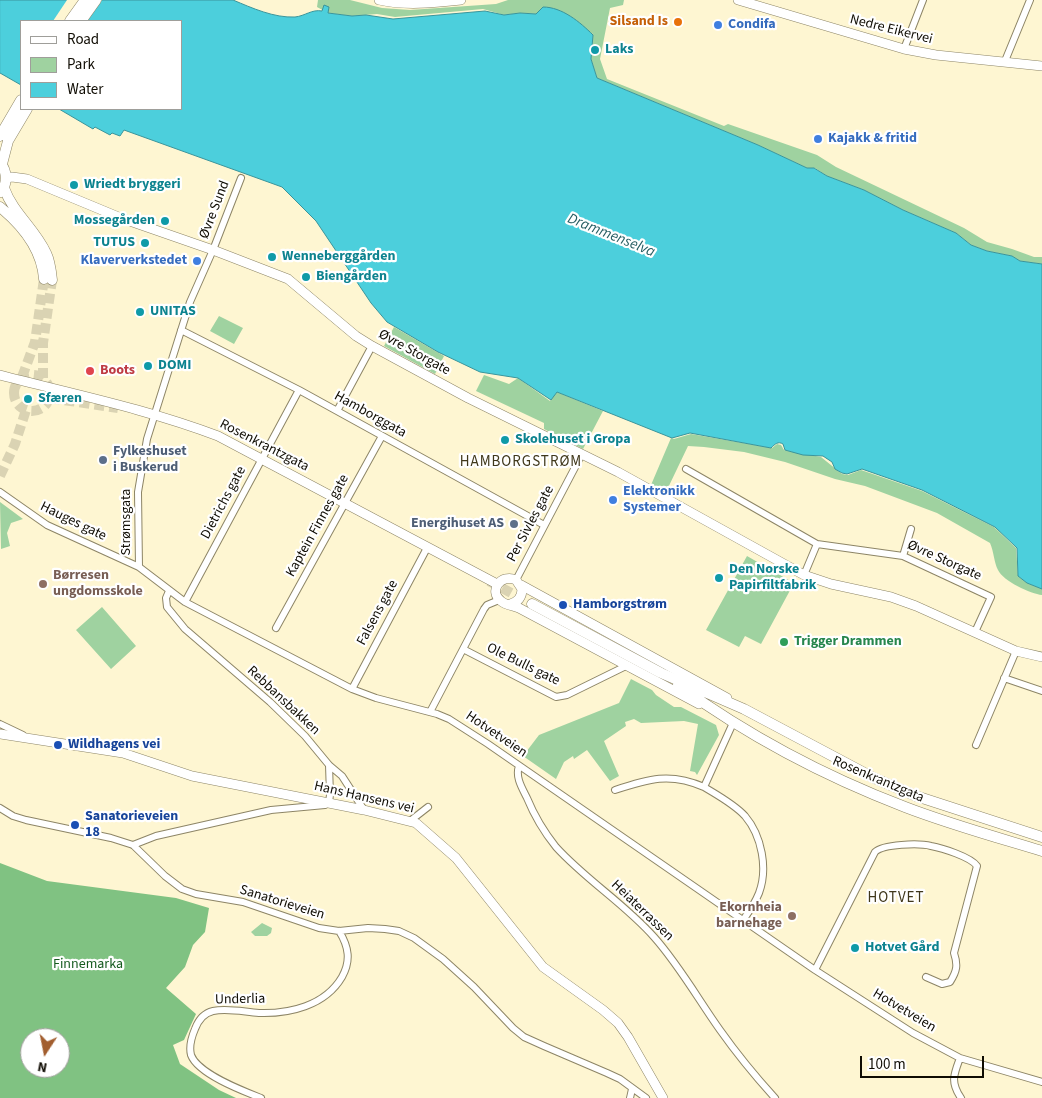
<!DOCTYPE html>
<html>
<head>
<meta charset="utf-8">
<style>
  body { margin:0 }
  #map { position:relative; width:1042px; height:1098px; overflow:hidden; background:#fef6d2; font-family:"Source Sans 3",sans-serif }
  canvas { display:block }
  .legend { position:absolute; left:20px; top:20px; width:162px; height:90px; box-sizing:border-box; background:#fff; border:1px solid #9f9e9a; margin:0; padding:6px 9px; list-style:none; font-size:15px; color:#0f0c03 }
  .legend li { display:flex; align-items:center; gap:10px; height:25px }
  .legend b { width:25px; border:1px solid #9f9e9a }
  .north { position:absolute; left:20px; top:1028px; width:50px; height:50px; box-sizing:border-box; background:#fff; border:1px solid #9f9e9a; border-radius:50%; rotate:191deg; font-size:14px; font-weight:700; line-height:20px; text-align:center; color:#0f0c03 }
  .north::after { content:''; display:block; margin:auto; width:18px; height:22px; background:#a25e2f; clip-path:polygon(50% 0,100% 100%,50% 72%,0 100%) }
  .scale { position:absolute; left:860px; top:1056px; width:124px; height:22px; box-sizing:border-box; border:2px solid #0f0c03; border-top:0; padding-left:6px; font-size:15px; line-height:18px; white-space:nowrap; color:#0f0c03; -webkit-text-stroke:4px #fff; paint-order:stroke }
</style>
</head>
<body>
<div id="map">
<canvas width="1042" height="1098"></canvas>
<ul class="legend">
<li><b style="height:6px;background:#fff"></b>Road</li>
<li><b style="height:14px;background:#9fd2a0"></b>Park</li>
<li><b style="height:14px;background:#4ccfdc"></b>Water</li>
</ul>
<div class="north">N</div>
<div class="scale">100 m</div>
</div>
<script>
const ctx = document.querySelector('canvas').getContext('2d');
ctx.lineJoin = 'round';
function fillPath(path, color) { ctx.fillStyle = color; ctx.fill(path, 'evenodd'); }
function stroke(path, color, width, dash) { ctx.strokeStyle = color; ctx.lineWidth = width; ctx.lineCap = dash ? 'butt' : 'round'; ctx.setLineDash(dash || []); ctx.stroke(path); }
function write(font, color, halo, rows, align = 'center') {
  ctx.font = font + ' "Source Sans 3",sans-serif'; ctx.lineWidth = 4.5; ctx.setLineDash([]); ctx.textBaseline = 'middle'; ctx.strokeStyle = halo; ctx.fillStyle = color; for (const [text, x, y, turn = 0] of rows) {
    ctx.save(); ctx.translate(x, y); ctx.rotate((+turn || 0) * Math.PI / 180); ctx.textAlign = isNaN(turn) ? turn : align; if (halo) ctx.strokeText(text, 0, 0); ctx.fillText(text, 0, 0); ctx.restore();
  }
}
const green = new Path2D(`
  M318,0H350L382,8L410,10L496,4L508,0H624L623,5L610,8L600,59L607,79L724,126L728,124L817,155L836,167L964,228L987,242L1012,249L1034,257H1042V264L1020,261L1012,256L987,251L971,245L956,233L903,210L864,190L827,176L815,168H807L758,145L597,78L591,59L593,34L536,14L520,13L504,15L483,9L395,17L377,14L352,16L328,13L317,7Z
  M219,316L243,328L234,344L210,331Z
  M394,327L444,356L435,374L384,346Z
  M484,375L509,384L518,378L550,401L557,392L603,411L583,449L544,429V423L476,391Z
  M691,434L772,448L777,444L781,445L784,450L821,457L842,474L848,475L861,470L922,491L994,527L1016,548L1018,576L1027,583L1042,589V595C1031,594 1003,581 998,570C994,563 994,552 990,543L937,513L865,486L835,479L785,462L744,452L704,447L688,446L666,492L651,485L671,438L674,439Z
  M0,502L23,519L11,523L7,533L10,546L1,549Z
  M747,556L794,583L761,644L745,636L739,647L706,630Z
  M102,607L136,646L111,669L76,630Z
  M631,679L652,690L656,695L674,707H681L716,725L719,735L697,775L695,772L690,771L698,724L684,721L641,723L634,719L625,722L626,726L604,741L619,776L610,781L587,750L574,759L573,756L564,762L556,779L523,756L539,735L619,703Z
  M262,923L272,928L271,933L267,936H255L251,932Z`);
const forest = new Path2D(`
  M0,863L47,881L176,898L209,908L205,932L193,945L185,967L166,988L196,1014L184,1040L173,1045L180,1064L219,1090L236,1098H0ZM30,1038H60V1068H30Z`);
const water = new Path2D(`
  M0,0H233C252,8 274,18 295,17C305,16 312,9 322,11L324,5L329,7L328,13L352,16L366,15L393,19L485,11L504,15L520,13L536,14L543,7C562,7 580,22 593,35L591,59L597,78L758,145L807,168H814L827,176L864,190L903,210L956,233L971,245L987,251L1012,256L1020,261L1042,264V589L1027,583L1018,576L1017,548L995,527L922,490L862,469L847,474L842,473L835,469L832,462L823,456L803,455L785,450L783,444C778,441 775,444 771,448L690,433L672,438L557,392L551,400L518,378L480,372L438,352L387,322L371,303L316,221L282,187L124,130L120,136L112,133L110,135L95,127L93,129L59,109H181V21H21V85L0,73Z`);
const pier = new Path2D(`
  M67,0H102L87,21H53Z`);
const primaryTunnel = new Path2D(`
  M14 393a18 18 0 1 1 36 0a18 18 0 1 1-36 0Z
  M22,377L35,342L44,279
  M43,378V343L52,280
  M50,398L118,408
  M0,476L15,444L26,410
  M489,581L532,604`);
const street = new Path2D(`
  M904,49L923,0
  M1005,61L1030,0
  M181,330L299,390L544,525
  M337,411L372,346
  M686,469L817,544L804,575
  M0,492L47,525L139,567L185,602L352,689L376,698L437,714L449,719L488,744L815,970L913,1033L960,1058L1042,1082
  M817,544L903,556L991,597L975,632
  M903,556L911,529
  M139,567L138,492L147,439L190,302L213,250L241,178
  M516,580L582,454
  M169,591L166,598L167,607L185,629L270,702L305,736L329,765L342,776L364,810
  M185,602L299,390
  M276,628L382,436
  M463,649L556,697L567,695L626,666
  M1004,678L1042,691
  M352,689L427,548
  M430,712L484,609L487,605L499,600
  M733,723L704,787C717,795 734,804 745,816C762,836 768,869 759,893C755,903 749,912 743,920
  M0,724L23,735
  M976,745L1016,651
  M519,766C515,777 522,788 527,798C534,815 544,832 556,847C586,880 625,904 654,937C679,965 698,999 720,1030C737,1054 755,1076 775,1098
  M615,790C648,779 670,772 704,787
  M0,808L13,816L26,820L111,838L133,845L165,876L182,889L196,894L243,902L319,928L339,931L368,928L385,929L399,931L414,938L443,959L474,987L513,1028L524,1037L544,1046L607,1073L620,1079L646,1098
  M410,821L428,807
  M133,845L156,836L271,810L325,805L329,802L330,795L329,765
  M815,970L875,852C883,844 919,843 931,846C942,848 971,857 977,866L954,953C958,965 957,971 950,982L942,984L926,977
  M960,1058C954,1074 950,1082 961,1098
  M261,1098C243,1091 198,1074 191,1055C189,1047 192,1036 195,1029C198,1021 204,1013 213,1011C228,1008 244,1012 259,1013C289,1014 325,1006 342,977C351,961 349,947 339,931
  M630,1098L632,1089`);
const secondary = new Path2D(`
  M379,0C405,6 434,3 461,0
  M738,0L904,49L936,55L1042,66
  M6,178L12,177L27,179L121,218L213,250L288,279L356,336L372,346L468,398L618,472L804,575L831,584L891,597L916,606L1016,651L1042,657
  M0,375C73,394 147,409 218,436L497,584
  M521,585L727,698
  M510,604C518,602 522,597 522,589L516,580C501,573 488,591 501,601C505,605 514,606 519,608L699,704
  M0,734L123,753L192,776L364,810L416,823L456,858L543,967L603,1010L618,1023L628,1037L663,1098`);
const primary = new Path2D(`
  M70,21L85,0
  M81,21L96,0
  M0,136L21,100
  M0,162C7,171 8,183 1,192
  M2,164L8,141L27,109
  M4,188C13,213 35,229 46,253C50,261 51,270 52,280
  M0,207C22,225 42,250 44,279
  M532,604L661,673L744,709L874,778L916,796L1042,837
  M678,685C747,735 824,776 905,807C949,824 996,837 1042,851`);
const markers = [
  [678,22,5,"#e8710a"],
  [718,25,5,"#3f7fe0"],
  [595,50,5,"#0f9aa8"],
  [818,139,5,"#3f7fe0"],
  [74,185,5,"#0f9aa8"],
  [165,221,5,"#0f9aa8"],
  [145,243,5,"#0f9aa8"],
  [272,257,5,"#0f9aa8"],
  [197,261,5,"#3f7fe0"],
  [306,277,5,"#0f9aa8"],
  [140,312,5,"#0f9aa8"],
  [148,366,5,"#0f9aa8"],
  [90,371,5,"#e0444e"],
  [28,399,5,"#0f9aa8"],
  [505,440,5,"#0f9aa8"],
  [103,460,5,"#5c6f8a"],
  [613,500,5,"#3f7fe0"],
  [514,524,5,"#5c6f8a"],
  [719,578,5,"#0f9aa8"],
  [43,584,5,"#8d6e63"],
  [563,605,5,"#1a4fb4"],
  [784,642,5,"#2e9e5b"],
  [58,745,5,"#1a4fb4"],
  [75,825,5,"#1a4fb4"],
  [792,916,5,"#8d6e63"],
  [855,948,5,"#0f9aa8"]
];
const foodNames = [
  ["Silsand Is",668,22]
];
const shopNames = [
  ["Condifa",728,25],
  ["Kajakk & fritid",828,139],
  ["Klaververkstedet",187,261,"right"],
  ["Elektronikk",623,492],
  ["Systemer",623,508]
];
const streetNames = [
  ["Nedre Eikervei",891,30,14],
  ["Øvre Sund",215,210,-69],
  ["Øvre Storgate",414,353,29],
  ["Hamborggata",370,415,29],
  ["Rosenkrantzgata",264,446,27],
  ["Dietrichs gate",224,503,-62],
  ["Hauges gate",73,522,26],
  ["Strømsgata",127,522,-90],
  ["Per Sivles gate",531,524,-62],
  ["Kaptein Finnes gate",318,526,-61],
  ["Øvre Storgate",944,561,24],
  ["Falsens gate",378,613,-62],
  ["Ole Bulls gate",523,665,26],
  ["Rebbansbakken",283,701,43],
  ["Hotvetveien",496,735,34],
  ["Rosenkrantzgata",878,780,23],
  ["Hans Hansens vei",364,798,13],
  ["Sanatorieveien",282,903,17],
  ["Heiaterrassen",642,911,44],
  ["Underlia",240,1000,-1],
  ["Hotvetveien",904,1011,31]
];
const cultureNames = [
  ["Laks",605,50],
  ["Wriedt bryggeri",84,185],
  ["Mossegården",155,221,"right"],
  ["TUTUS",135,243,"right"],
  ["Wenneberggården",282,257],
  ["Biengården",316,277],
  ["UNITAS",150,312],
  ["DOMI",158,366],
  ["Sfæren",38,399],
  ["Skolehuset i Gropa",515,440],
  ["Den Norske",729,570],
  ["Papirfiltfabrik",729,586],
  ["Hotvet Gård",865,948]
];
const healthNames = [
  ["Boots",100,371]
];
const serviceNames = [
  ["Fylkeshuset",113,452],
  ["i Buskerud",113,468],
  ["Energihuset AS",504,524,"right"]
];
const educationNames = [
  ["Børresen",53,576],
  ["ungdomsskole",53,592],
  ["Ekornheia",782,908,"right"],
  ["barnehage",782,924,"right"]
];
const transitNames = [
  ["Hamborgstrøm",573,605],
  ["Wildhagens vei",68,745],
  ["Sanatorieveien",85,817],
  ["18",85,833]
];
const leisureNames = [
  ["Trigger Drammen",794,642]
];
const parkNames = [
  ["Finnemarka",88,965]
];
const waterNames = [
  ["Drammenselva",611,236,22]
];
const neighbourhoodNames = [
  ["HAMBORGSTRØM",521,463],
  ["HOTVET",896,899]
];
fillPath(green, '#9fd2a0');
fillPath(forest, '#80c282');
fillPath(water, '#4ccfdc');
stroke(water, '#3a949b', 1);
fillPath(pier, '#fef6d2');
stroke(primaryTunnel, '#dad3b3', 10, [10, 5]);
stroke(street, '#8d8566', 8);
stroke(secondary, '#8d8566', 10);
stroke(primary, '#8d8566', 11);
stroke(street, '#fff', 6);
stroke(secondary, '#fff', 9);
stroke(primary, '#fff', 10);
for (const [x, y, r, color] of markers) { const dot = new Path2D(); dot.arc(x, y, r, 0, 2 * Math.PI); ctx.fillStyle = color; ctx.fill(dot); stroke(dot, '#fff', 2); }
write('bold 14px', '#c56008', '#fff', foodNames, 'right');
write('bold 14px', '#366cbe', '#fff', shopNames, 'left');
write('14px', '#0f0c03', '#fff', streetNames);
write('bold 14px', '#0d838f', '#fff', cultureNames, 'left');
write('bold 14px', '#be3a42', '#fff', healthNames, 'left');
write('bold 14px', '#4e5e75', '#fff', serviceNames, 'left');
write('bold 14px', '#785e54', '#fff', educationNames, 'left');
write('bold 14px', '#164399', '#fff', transitNames, 'left');
write('bold 14px', '#27864d', '#fff', leisureNames, 'left');
write('14px', '#165b1f', '#fff', parkNames);
write('italic 15px', '#265d62', '#fff', waterNames);
ctx.letterSpacing = '1px';
write('15px', '#40381b', '#fff', neighbourhoodNames);
ctx.letterSpacing = '0px';
</script>
</body>
</html>
